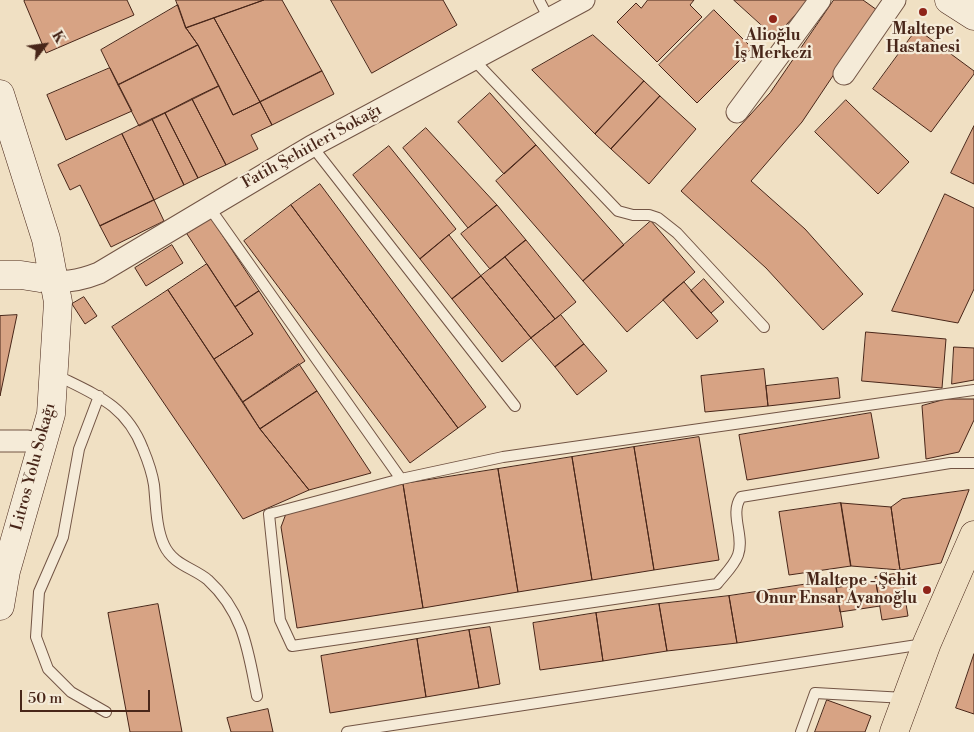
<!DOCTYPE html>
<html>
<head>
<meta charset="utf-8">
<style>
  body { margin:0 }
  #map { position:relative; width:974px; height:732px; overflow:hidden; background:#f0e0c3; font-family:"Libre Bodoni",serif }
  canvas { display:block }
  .north { position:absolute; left:20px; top:20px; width:50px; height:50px; -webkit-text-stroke:4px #f5ebd8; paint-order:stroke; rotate:60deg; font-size:14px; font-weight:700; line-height:20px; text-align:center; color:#482619 }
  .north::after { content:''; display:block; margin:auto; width:18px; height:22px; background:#482619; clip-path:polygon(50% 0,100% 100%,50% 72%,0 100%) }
  .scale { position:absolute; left:20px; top:690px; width:130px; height:22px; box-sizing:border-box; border:2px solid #482619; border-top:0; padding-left:6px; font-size:15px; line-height:18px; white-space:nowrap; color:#482619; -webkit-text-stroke:4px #f5ebd8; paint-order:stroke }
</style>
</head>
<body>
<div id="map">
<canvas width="974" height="732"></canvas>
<div class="north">K</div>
<div class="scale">50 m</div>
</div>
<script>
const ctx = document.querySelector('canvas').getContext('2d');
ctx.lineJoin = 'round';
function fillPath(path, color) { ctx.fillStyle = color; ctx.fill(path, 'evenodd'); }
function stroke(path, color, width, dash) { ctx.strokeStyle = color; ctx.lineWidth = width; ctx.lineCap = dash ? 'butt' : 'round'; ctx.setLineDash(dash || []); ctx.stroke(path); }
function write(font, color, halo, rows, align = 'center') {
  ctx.font = font + ' "Libre Bodoni",serif'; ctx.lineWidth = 4.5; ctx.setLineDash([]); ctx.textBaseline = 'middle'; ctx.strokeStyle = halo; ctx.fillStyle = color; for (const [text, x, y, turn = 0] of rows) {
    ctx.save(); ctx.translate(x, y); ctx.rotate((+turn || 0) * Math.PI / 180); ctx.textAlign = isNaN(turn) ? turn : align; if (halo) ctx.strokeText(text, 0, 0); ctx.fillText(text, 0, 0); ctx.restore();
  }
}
const building = new Path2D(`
  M26,0H127L134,15L46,53L24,1Z
  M176,0H264L186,28Z
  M264,0H282L322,71L260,102L214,18Z
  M331,0H443L457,25L372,73Z
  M648,0H694L690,5L702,17L657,62L617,22L636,3L641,8Z
  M734,0H809L775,37Z
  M834,0H863L877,10L802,122L751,181L805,229L863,294L823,330L766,268L681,191L770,93Z
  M178,5L186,28L198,45L118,85L101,50Z
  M714,10L752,48L697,103L659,65Z
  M214,18L260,102L233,115L198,45L186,28Z
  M917,29L974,71V74L931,132L873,89Z
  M593,35L644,81L595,134L532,70Z
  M198,45L219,86L139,126L118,85Z
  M110,68L132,111L66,140L47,95Z
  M322,71L334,94L272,125L260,102Z
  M644,81L660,96L611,149L595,134Z
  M219,86L233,115L260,102L272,125L251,135L258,149L226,165L192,99Z
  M490,93L536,145L504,174L458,122Z
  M660,96L696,129L649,184L611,149Z
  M192,99L226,165L198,178L165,113Z
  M846,100L909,162L878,194L815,132Z
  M165,113L198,178L184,185L152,119Z
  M152,119L184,185L154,200L122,134Z
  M974,126V184L951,173Z
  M426,128L497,205L468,228L403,148Z
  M122,134L154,200L100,226L80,185L70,190L58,165Z
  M536,145L624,245L583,281L496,181Z
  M389,146L456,229L420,259L353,175Z
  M320,184L486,407L458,428L291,205Z
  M945,194L974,208V289L958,323L892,311Z
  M154,200L164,221L111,247L100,226Z
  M291,205L458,428L410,463L244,241Z
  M497,205L526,240L490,269L461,234Z
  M211,218L259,291L235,307L187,234Z
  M651,221L695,272L627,332L583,281Z
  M449,235L481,276L452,299L420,259Z
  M526,240L576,302L555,319L505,257Z
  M172,245L183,263L146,286L135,268Z
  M505,257L555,319L531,338L481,276Z
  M207,264L253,334L214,359L168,290Z
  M481,276L531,338L502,362L452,299Z
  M704,279L724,302L711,313L691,291Z
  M684,282L718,321L697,339L663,300Z
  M168,290L260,429L309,490L243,519L112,327Z
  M259,291L305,361L243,402L214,359L253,334L235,307Z
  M84,297L97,316L85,324L72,304Z
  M17,315L0,396V316Z
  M561,315L584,344L555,367L531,338Z
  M866,332L946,339L942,388L862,381Z
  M584,344L607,371L577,395L555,367Z
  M954,347L974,348V380L952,384Z
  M299,364L317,391L260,429L243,402Z
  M764,369L768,406L705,412L701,376Z
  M838,378L840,398L768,406L766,386Z
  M317,391L371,473L309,490L260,429Z
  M946,399H974V420L959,452L926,459L922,406Z
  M871,413L879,458L747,480L739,435Z
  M699,437L719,560L654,570L634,447Z
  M634,447L654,570L592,580L572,457Z
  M572,457L592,580L518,592L498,469Z
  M498,469L518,592L423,608L403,484Z
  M403,484L423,608L297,628L281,527L287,511Z
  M969,490L941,563L900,570L891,507L902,499Z
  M841,503L891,507L900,570L851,566Z
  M841,503L851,566L789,575L779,512Z
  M901,573L908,616L882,620L875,577Z
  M835,580L843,627L737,643L729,596Z
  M876,582L880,606L840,612L836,588Z
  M729,596L737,643L667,651L659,604Z
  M158,604L182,732H130L108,613Z
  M659,604L667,651L603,661L596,613Z
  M596,613L603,661L540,670L533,623Z
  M490,627L500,684L479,688L469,630Z
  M469,630L479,688L426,697L417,639Z
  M417,639L426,697L330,713L321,656Z
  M974,654V714L956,708Z
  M827,700L871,716L865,732H815Z
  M268,709L273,732H231L227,718Z`);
const lane = new Path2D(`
  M539,0L549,19
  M473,59L618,211L633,215H649L658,218L677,233L764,327
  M312,146L515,406
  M209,207L401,479
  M56,375C96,395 126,405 143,449C148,461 152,472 154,485C156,504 156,528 164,545C173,565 194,568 208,580C244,613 248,651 257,696
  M974,390L503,457L401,479L269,514L280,620L292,646L717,584C724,575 734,566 738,555C745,536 729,514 741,497L950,463H974
  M99,396L79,449L63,537L39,592L36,637L48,669L71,692L106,712
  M347,732L924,644
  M801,732L815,693L905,698`);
const street = new Path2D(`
  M844,74L895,0
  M737,112L820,0
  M40,279C61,284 79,281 99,273L312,146L584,0
  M0,441H28`);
const secondary = new Path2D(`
  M949,0L974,16
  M0,94L46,239L58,302L51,414L6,571L0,606
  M0,275H21L40,278`);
const primary = new Path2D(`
  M894,732L927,643L974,535`);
const markers = [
  [923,12,5,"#8f2418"],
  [773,19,5,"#8f2418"],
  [927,590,5,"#8f2418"]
];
const poiNames = [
  ["Maltepe",923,30],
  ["Hastanesi",923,48],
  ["Alioğlu",773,36],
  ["İş Merkezi",773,54],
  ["Maltepe - Şehit",917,581,"right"],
  ["Onur Ensar Ayanoğlu",917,599,"right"]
];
const streetNames = [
  ["Fatih Şehitleri Sokağı",312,147,-29],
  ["Litros Yolu Sokağı",34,467,-75]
];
fillPath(building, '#d7a384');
stroke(building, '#482619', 1);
stroke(lane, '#725444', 12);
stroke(street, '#725444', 23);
stroke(secondary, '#482619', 29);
stroke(primary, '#482619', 29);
stroke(lane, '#f5ebd8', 10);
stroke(street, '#f5ebd8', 21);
stroke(secondary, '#f5ebd8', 28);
stroke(primary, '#f0e0c3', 28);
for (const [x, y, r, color] of markers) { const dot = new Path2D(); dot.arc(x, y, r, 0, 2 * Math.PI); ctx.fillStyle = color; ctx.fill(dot); stroke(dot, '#f5ebd8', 2); }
write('bold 16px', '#482619', '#f5ebd8', poiNames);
write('16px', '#482619', '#f5ebd8', streetNames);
</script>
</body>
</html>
